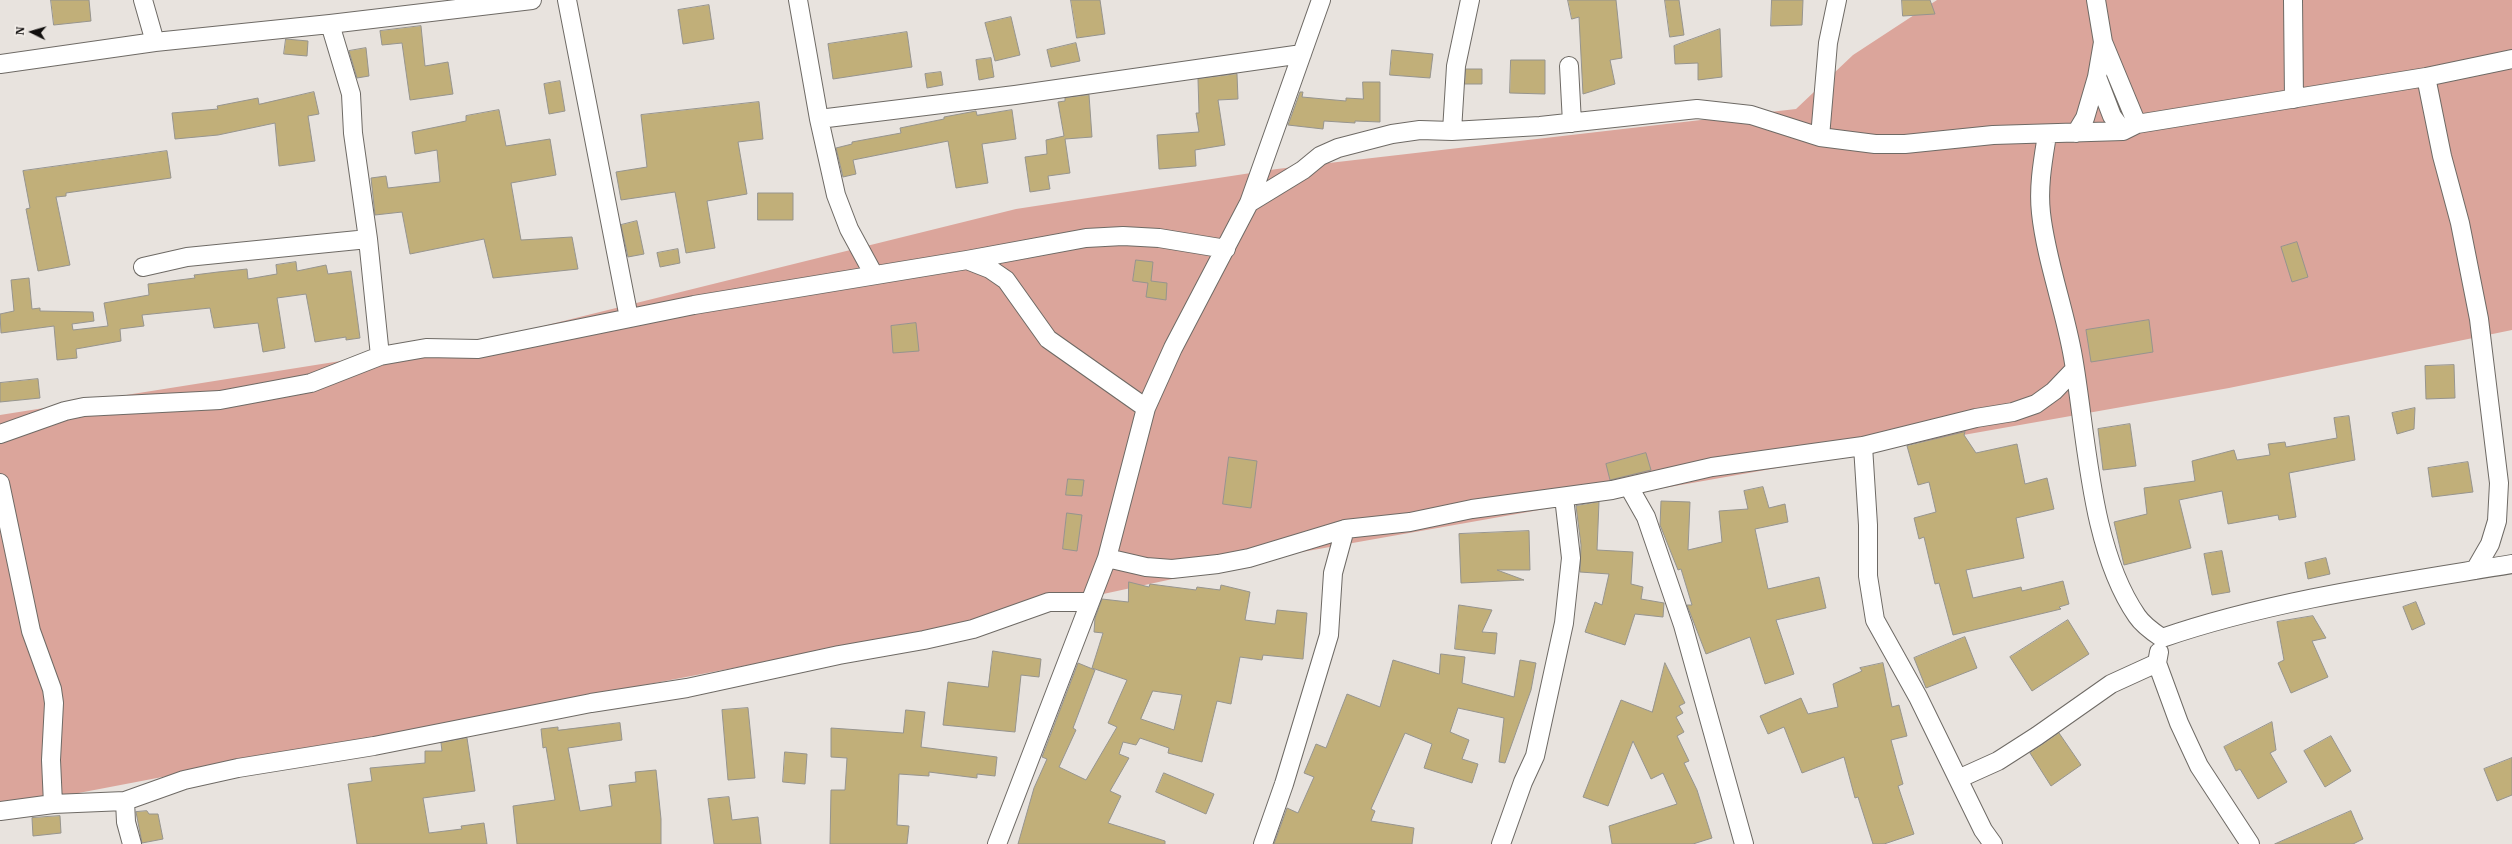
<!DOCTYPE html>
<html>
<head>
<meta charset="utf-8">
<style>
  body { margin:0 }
  #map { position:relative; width:2512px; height:844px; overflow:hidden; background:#e8e3de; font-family:"IBM Plex Serif",serif }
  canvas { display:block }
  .north { position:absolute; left:12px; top:12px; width:40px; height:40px; -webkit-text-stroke:3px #f5f0eb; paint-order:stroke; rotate:275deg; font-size:11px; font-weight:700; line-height:16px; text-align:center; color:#110f0e }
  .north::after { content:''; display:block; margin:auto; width:14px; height:18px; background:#110f0e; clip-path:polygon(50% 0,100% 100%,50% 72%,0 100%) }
</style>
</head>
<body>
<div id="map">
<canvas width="2512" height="844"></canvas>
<div class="north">N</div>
</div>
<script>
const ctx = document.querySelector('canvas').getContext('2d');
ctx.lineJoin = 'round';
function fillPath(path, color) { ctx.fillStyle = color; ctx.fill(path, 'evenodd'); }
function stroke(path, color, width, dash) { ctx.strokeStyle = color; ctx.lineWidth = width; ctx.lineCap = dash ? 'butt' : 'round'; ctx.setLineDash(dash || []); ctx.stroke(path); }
const green = new Path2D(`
  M1937,0H2512V330L2229,388L1279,556L969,623L0,808V415L511,334L1016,209L1277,169L1796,109L1853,55Z`);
const building = new Path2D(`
  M51,0H89L91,21L54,25Z
  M1071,0H1100L1105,34L1077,38Z
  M1568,0H1616L1622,58L1610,60L1615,84L1583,94L1579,17L1572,19Z
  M1665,0H1679L1684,35L1670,37Z
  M1772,0H1803L1802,25L1771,26Z
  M1902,0H1930L1935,14L1903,16Z
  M709,5L714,39L683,44L678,10Z
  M1011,17L1020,55L995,61L985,23Z
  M421,26L425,66L448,62L453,94L410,100L402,43L382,45L380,31Z
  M1720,29L1722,77L1698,80V63L1675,64L1674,46Z
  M907,32L912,67L833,79L828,44Z
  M286,39L308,41L307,56L284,54Z
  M1076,43L1080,61L1051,67L1047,50Z
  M366,48L369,76L357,78L349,51Z
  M1392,50L1433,54L1430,78L1390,75Z
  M991,58L994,77L979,80L976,60Z
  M1511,60H1545V94L1510,93Z
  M1466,69H1482V84H1465Z
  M941,72L943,85L927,88L925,74Z
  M1237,74L1238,99L1218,100L1225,145L1195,150L1196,166L1159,169L1157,135L1199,132L1196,113H1199L1198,79Z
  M560,81L565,111L549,114L544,84Z
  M1363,82H1380V122L1355,121V123L1324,121L1323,129L1288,125L1300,92H1303L1302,97L1346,101V98L1363,99Z
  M314,92L319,114L308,116L315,161L279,166L275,123L218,135L175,139L172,113L218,109L217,106L258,98L259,104Z
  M1089,95L1092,137L1065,139L1070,173L1048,176L1050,189L1030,192L1025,157L1047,154L1046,140L1064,136L1058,102L1065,101V98Z
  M759,102L763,139L738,142L747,194L707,201L715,248L686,253L675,192L621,200L616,172L647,167L641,115Z
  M499,110L506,146L550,139L556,175L511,183L521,240L572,237L578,269L493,278L484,239L410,254L402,212L375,215L371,178L386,176L388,188L440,182L437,150L415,154L412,132L466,121V116Z
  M1012,110L1016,139L982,144L988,183L956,188L948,141L853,160L856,174L843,177L836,148L852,144V142L901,133L900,128L944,119V117L976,111L977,115Z
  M167,151L171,178L66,193V196L56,197L70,265L38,271L26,209L30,208L23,171Z
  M758,193H793V220H758Z
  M637,221L644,254L628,257L621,225Z
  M2297,242L2308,277L2292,282L2281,247Z
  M678,249L680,263L660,267L657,253Z
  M1136,260L1153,262L1151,281L1167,283L1166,300L1146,297L1148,283L1133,281Z
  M296,262L297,271L326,265L328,274L351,271L360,338L346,340V337L315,342L306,294L277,298L285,348L263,352L258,323L214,328L210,308L142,315L144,326L120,329L121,341L76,349L77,358L57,360L54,326L1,333L0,314L14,311L11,280L29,278L32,309L40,308V311L93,312L94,321L72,324L73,330L108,326L104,303L149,295L148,284L195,278L194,275L218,272L247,269L248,279L277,274L276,265Z
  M2149,320L2153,352L2091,362L2086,330Z
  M916,323L919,351L893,353L891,326Z
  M2454,365L2455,398L2426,399L2425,366Z
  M38,379L40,398L0,402V383Z
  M2415,408L2414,429L2397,434L2392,413Z
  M2349,416L2355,460L2289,473L2296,517L2279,520L2278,515L2228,524L2222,491L2179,500L2191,548L2124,565L2114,522L2147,514L2144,488L2195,481L2192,461L2234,450L2237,460L2270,455L2268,444L2285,442L2286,447L2337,438L2334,418Z
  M2130,424L2136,466L2103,470L2098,429Z
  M1965,432L1964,435L1976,453L2017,444L2025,484L2047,478L2054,509L2016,518L2024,558L1966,570L1973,598L2021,587L2022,591L2063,581L2069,604L2059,607L2061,609L1953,635L1939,583L1935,584L1924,537L1919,539L1914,518L1936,512L1929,482L1918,485L1907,446Z
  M1646,453L1651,470L1610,480L1606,464Z
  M1229,457L1257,461L1251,508L1223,504Z
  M2468,462L2473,492L2432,497L2428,468Z
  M1068,479L1084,480L1082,496L1066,495Z
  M1763,487L1769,508L1785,504L1788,522L1755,529L1768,589L1819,577L1826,608L1776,620L1794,674L1765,684L1750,637L1706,654L1687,605H1692L1681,569L1678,570L1660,525L1661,501L1690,502L1688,550L1722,542L1719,511L1748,509L1744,491Z
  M1599,502L1597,550L1633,552L1631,584L1643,587L1641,599L1664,603L1663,617L1635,614L1625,645L1585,632L1595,602L1602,605L1609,574L1580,572L1581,545L1576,506Z
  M1067,513L1082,515L1077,551L1063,549Z
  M1529,531L1530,570H1497L1524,580L1461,583L1459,534Z
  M2222,551L2230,592L2212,595L2204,554Z
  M2326,558L2330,574L2308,579L2305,563Z
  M1129,582L1149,587L1150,584L1196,590L1197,587L1220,590L1221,585L1250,592L1245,620L1275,624L1277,610L1307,613L1303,659L1263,655L1262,660L1240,657L1231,704L1217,701L1202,762L1168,753L1169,748L1140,738L1136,745L1123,742L1119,754L1129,758L1110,791L1121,796L1108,823L1165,841V844H1018L1034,788L1047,759L1042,757L1078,663L1095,670L1073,728L1076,730L1059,767L1086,780L1117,727L1108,723L1127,680L1092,668L1103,633L1094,632L1095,618L1102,599L1128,602ZM1153,691L1182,695L1174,730L1141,719Z
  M2416,602L2425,624L2412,630L2403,607Z
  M1459,605L1492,610L1482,632L1497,633L1495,654L1455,649Z
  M2313,616L2326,638L2312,641L2328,677L2291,693L2278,663L2284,660L2277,622Z
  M2068,620L2089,654L2032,691L2010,657Z
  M1965,637L1977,668L1926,688L1914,658Z
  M993,651L1041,659L1039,677L1021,675L1015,732L943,725L948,682L988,687Z
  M1441,654L1465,657L1462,683L1514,697L1520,660L1536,663L1531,690L1505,763L1499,762L1504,718L1458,708L1450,732L1469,740L1462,759L1478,764L1472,783L1424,768L1432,744L1405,733L1371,809L1375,811L1371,821L1414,828L1412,844H1274L1287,808L1298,813L1314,777L1304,773L1316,744L1326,748L1347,694L1380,707L1393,660L1439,674Z
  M1665,663L1685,703L1679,706L1683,713L1676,717L1684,732L1677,736L1689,761L1684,763L1697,790L1712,838L1693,844H1612L1609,826L1677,804L1663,773L1651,779L1633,741L1608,806L1583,797L1621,700L1652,712Z
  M1883,663L1892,707L1899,705L1907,736L1891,740L1903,784L1898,786L1914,834L1884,844H1873L1858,797L1855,798L1844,757L1802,773L1784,727L1768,734L1760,716L1801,698L1808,714L1838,707L1833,684L1862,671L1860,668Z
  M748,708L755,778L728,780L722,710Z
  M906,710L925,712L921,747L997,757L995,776L977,774V778L929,772V776L899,774L897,825L909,826L907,844H830L831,790H845L847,758L831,757V728L903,733Z
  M2272,722L2276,750L2270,753L2287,782L2258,799L2240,769L2236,771L2224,747Z
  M620,723L622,740L568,748L580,811L612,806L609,785L636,782L635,772L656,770L661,819V844H517L513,806L555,800L546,747L543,748L541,729L558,727V730Z
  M2059,733L2081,765L2051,786L2030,753Z
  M2331,736L2351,771L2325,787L2304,751Z
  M467,738L475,791L423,798L429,833L462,829L461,826L484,823L487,844H357L348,784L372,781L370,768L425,763V751H442L441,743Z
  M785,752L807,754L805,784L783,782Z
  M2512,758V795L2497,801L2484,769Z
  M1164,773L1214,794L1206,814L1156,792Z
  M729,797L732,820L758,817L761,844H714L708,799Z
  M147,811L149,814H158L163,839L142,843L136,812Z
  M2351,811L2363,839L2353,844H2275Z
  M60,816L61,833L33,836L32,818Z`);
const minor = new Path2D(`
  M143,0L155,42
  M567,0L629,318
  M798,0L819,119L1015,95L1302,54
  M2096,0L2103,42L2137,124
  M2293,0L2294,99
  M330,24L351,94L353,133L368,239L380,356
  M2103,42L2097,77L2112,116L2123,131
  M0,64L155,42L330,24L532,0
  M1569,66L1572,123
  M2426,77L2442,156L2460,223L2479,319L2499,483L2497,521L2490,544L2475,570
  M819,119L836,195L849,229L874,275
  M1452,131L1456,66L1470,0
  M2076,133L2085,118L2097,77
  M2047,135C2043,160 2038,187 2041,213C2046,260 2065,310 2073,357C2087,437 2090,548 2137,616C2143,625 2153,632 2162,638
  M1820,137L1828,43L1837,0
  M1249,203L1303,170L1320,156L1338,148L1392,134L1420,130L1452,131L1540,126L1697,109L1751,115L1820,137L1875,144H1905L1993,135L2123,131L2137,124L2426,77L2512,59
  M967,260L990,269L1006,280L1048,339L1146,408
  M143,267L187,257L368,239
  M0,434L65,411L84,407L220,400L311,383L380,356L426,348L478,349L694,305L967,260L1086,238L1123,236L1159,238L1226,249
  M1863,446L1868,525V576L1875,620L1918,697L1983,830L1993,844
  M0,483L31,631L52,689L54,703L51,760L53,804
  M1629,487L1646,517L1683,625L1744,844
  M1107,558L1146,567L1172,569L1218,564L1249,558L1345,529L1410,522L1472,509L1612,490L1712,467L1863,446L1976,418L2013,412L2036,404L2054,391L2075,369
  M2162,638C2272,600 2397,583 2512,564
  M2159,652L2157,663L2179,723L2199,766L2250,844
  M1958,779L1998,761L2037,736L2111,684L2157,663
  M125,801L126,822L132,844
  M0,811L53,804L125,801L184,780L238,768L374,746L591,703L687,688L839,655L924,640L973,629L1049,602H1088
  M997,844L1107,558L1146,408L1173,348L1249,203L1321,0
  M1263,844L1284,784L1329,635L1333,573L1345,529
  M1501,844L1523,782L1535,756L1564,623L1571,558L1564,497`);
fillPath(green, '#dba59b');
fillPath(building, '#c1af79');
stroke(building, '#96948e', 1);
stroke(minor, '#6e6a65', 20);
stroke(minor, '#fff', 18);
</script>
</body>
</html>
